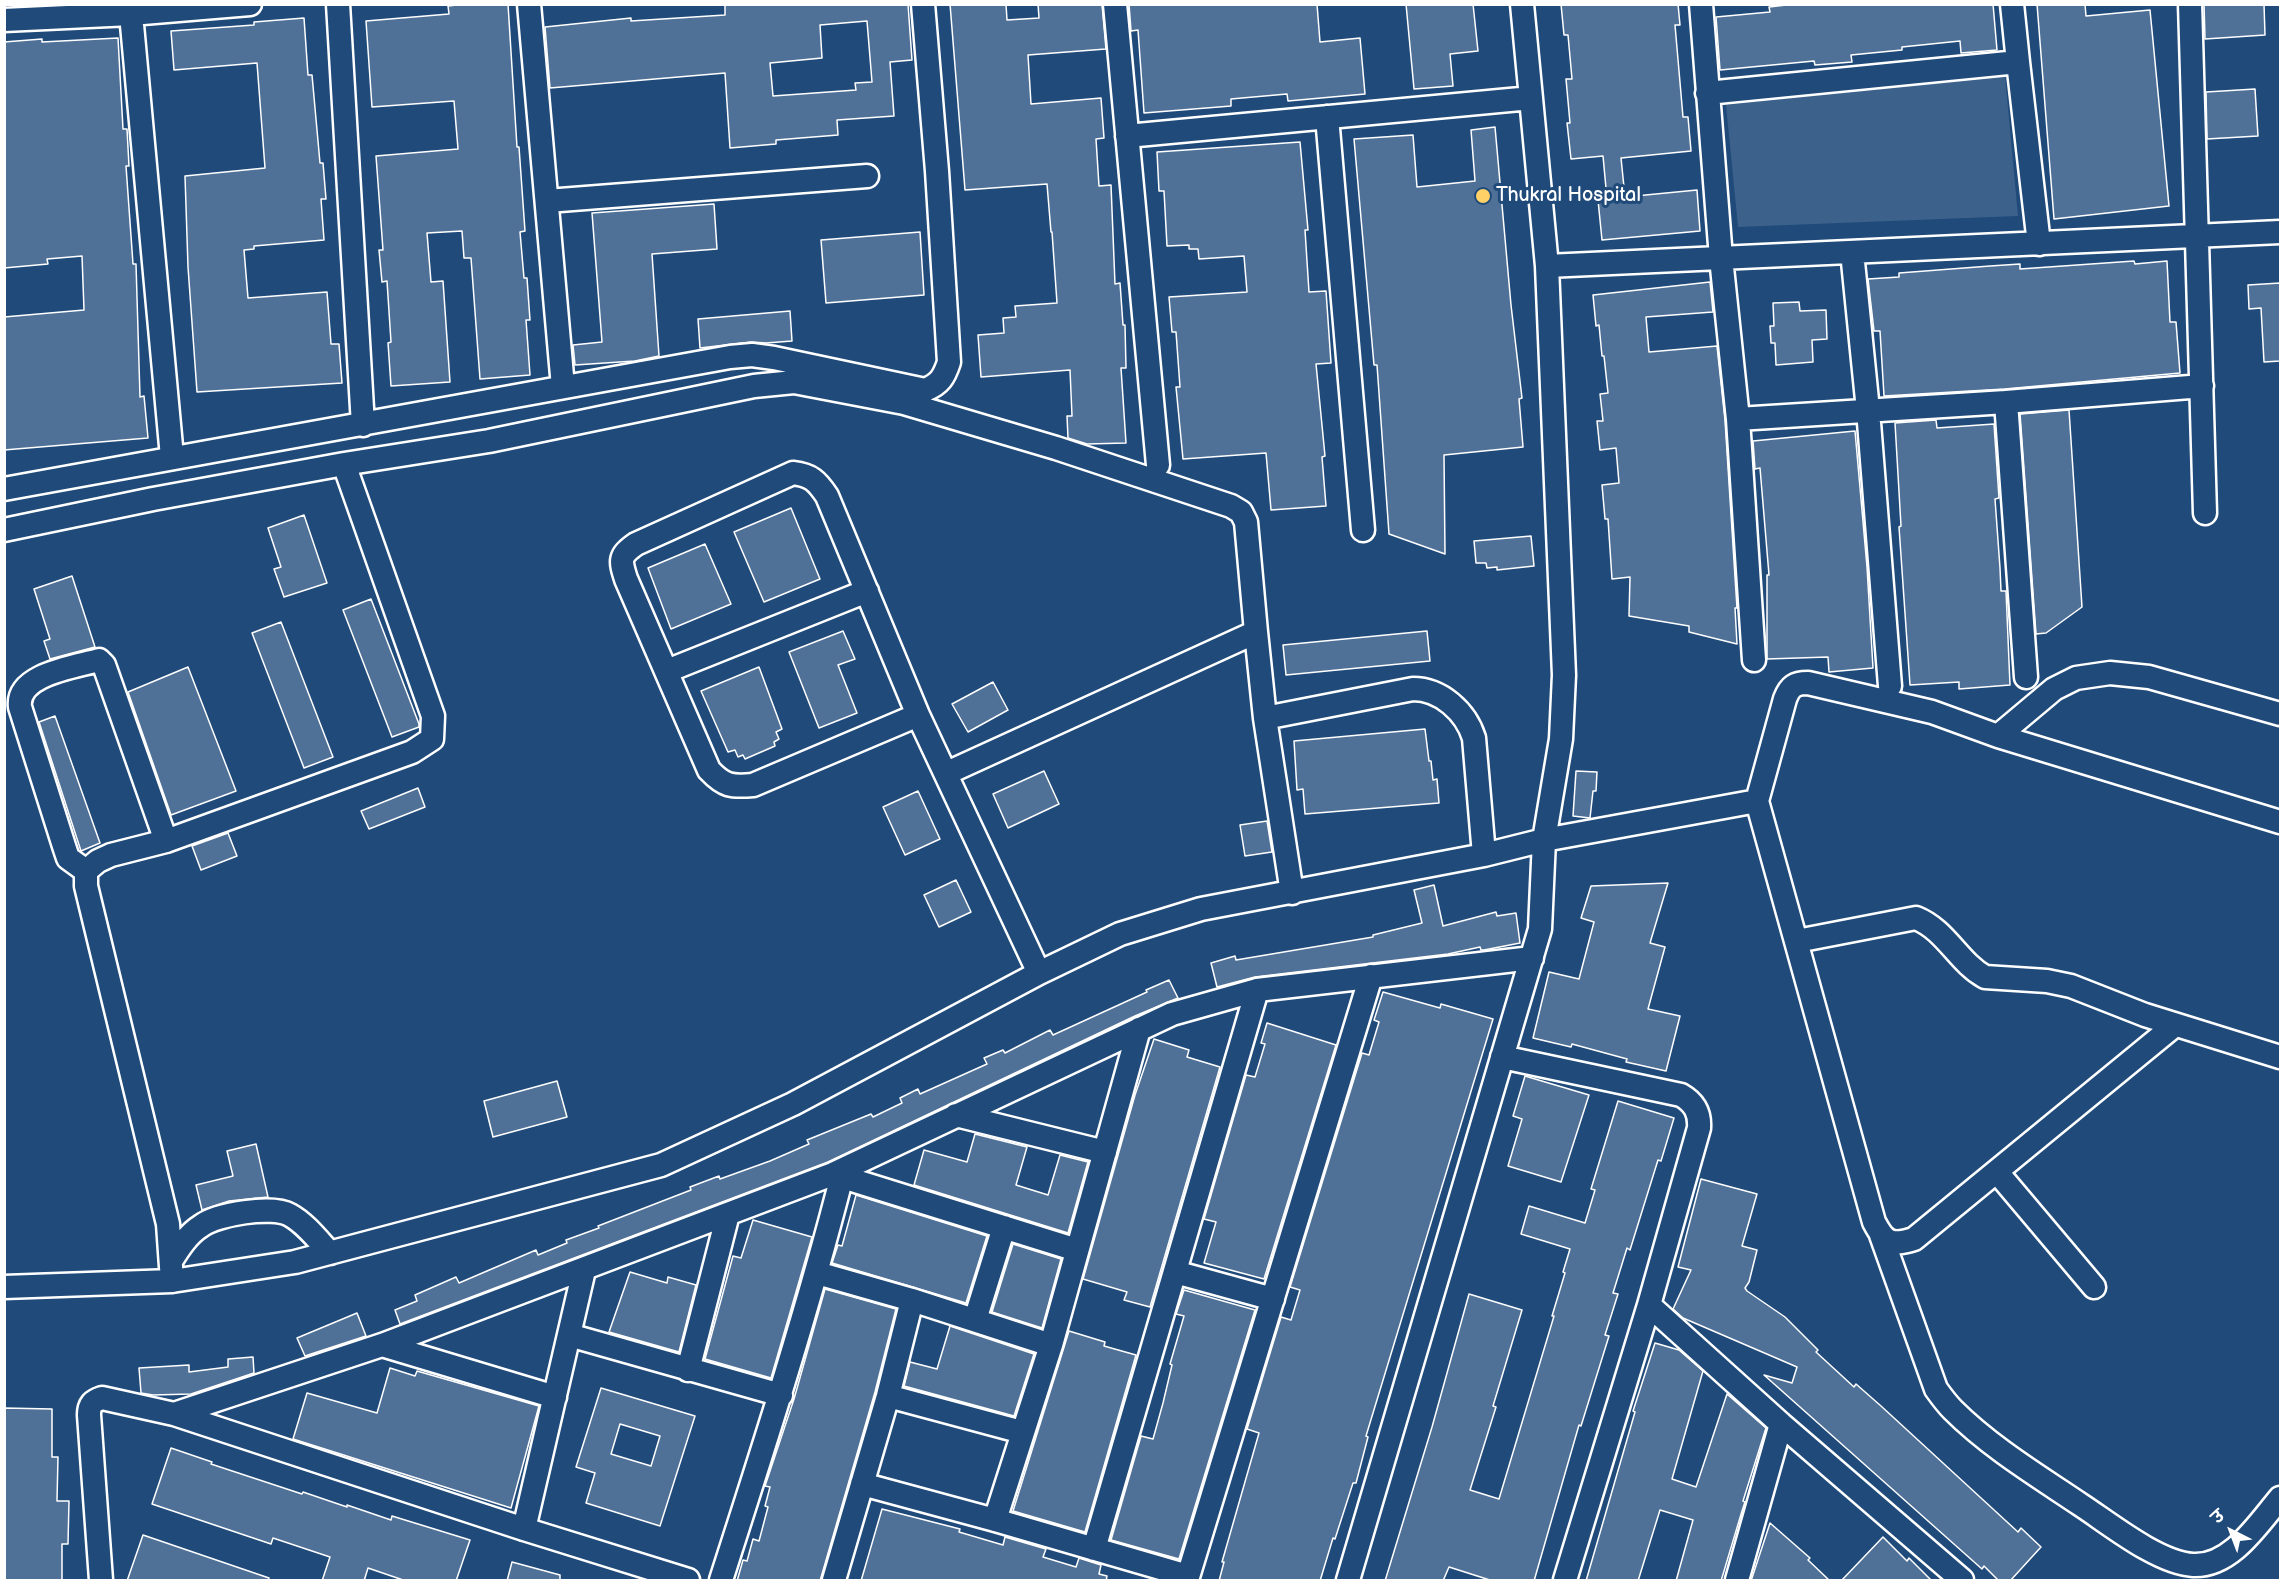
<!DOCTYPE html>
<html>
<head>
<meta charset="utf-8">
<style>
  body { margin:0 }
  #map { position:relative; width:2285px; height:1585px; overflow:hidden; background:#1f4a7a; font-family:"Balsamiq Sans","Playpen Sans Deva",sans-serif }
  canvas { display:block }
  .frame { position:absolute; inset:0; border:6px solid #fff; pointer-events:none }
  .north { position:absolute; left:2201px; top:1501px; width:60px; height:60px; -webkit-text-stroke:4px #1f4a7a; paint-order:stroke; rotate:318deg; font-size:16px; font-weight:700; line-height:24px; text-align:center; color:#fff }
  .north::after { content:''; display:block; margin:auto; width:21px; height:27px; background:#fff; clip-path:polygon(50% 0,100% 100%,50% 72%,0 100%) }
</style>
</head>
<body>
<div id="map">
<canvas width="2285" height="1585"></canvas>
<div class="frame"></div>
<div class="north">उ</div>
</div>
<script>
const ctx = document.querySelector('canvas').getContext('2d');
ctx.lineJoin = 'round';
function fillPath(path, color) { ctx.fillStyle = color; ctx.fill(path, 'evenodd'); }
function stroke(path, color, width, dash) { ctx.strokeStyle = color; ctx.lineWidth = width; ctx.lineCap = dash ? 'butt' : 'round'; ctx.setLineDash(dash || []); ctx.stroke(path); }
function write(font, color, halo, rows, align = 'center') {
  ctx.font = font + ' "Balsamiq Sans",sans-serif'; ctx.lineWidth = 6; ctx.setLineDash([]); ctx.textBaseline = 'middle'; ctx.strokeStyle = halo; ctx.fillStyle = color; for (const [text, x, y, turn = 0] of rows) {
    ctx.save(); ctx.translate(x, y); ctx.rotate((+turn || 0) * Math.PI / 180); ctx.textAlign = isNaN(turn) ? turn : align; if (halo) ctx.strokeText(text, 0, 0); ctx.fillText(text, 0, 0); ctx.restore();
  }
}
const green = new Path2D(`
  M2005,75L2018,216L1738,227L1726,105Z`);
const building = new Path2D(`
  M466,4H508L517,147H519L525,231L520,232L524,278H527L530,320H526L530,375L480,379L471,258H464L462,231L427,233L431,282L443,281L450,382L391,386L388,343L391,342L387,281L382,282L379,250H383L376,156L458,149L454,101L372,107L366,21L449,14L448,6Z
  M725,4H908L912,60L890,62L894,116L837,120L838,135L776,140V144L730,148L725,73L550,88L545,27L631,18V21L725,15ZM867,21L872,82L855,83L856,90L773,96L770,63L822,58L820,25Z
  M950,4H1006L1007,20L1039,18L1038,4H1102L1106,49L1028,55L1031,104L1101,98L1104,138L1096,139L1099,186L1111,185L1115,284L1120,283L1123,325H1125L1126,368H1121L1126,443L1087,444L1068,438L1067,416H1072L1070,370L981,377L978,335L1004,333L1003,318L1016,317L1015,306L1057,303L1052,232H1051L1047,184L965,190Z
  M1129,4H1317L1320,42L1360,38L1365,94L1288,101L1287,94L1231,99V106L1144,113L1138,30L1131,31Z
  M1406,4H1473L1478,51L1450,54L1453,86L1414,89Z
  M1561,4H1678L1680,25H1675L1683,117H1688L1691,151L1621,158L1625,197L1697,190L1700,231L1602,240L1598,200L1607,199L1603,156L1571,159L1567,123H1570L1566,79H1572L1568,35H1564Z
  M1795,4H1993L1997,50L1961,53L1960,41L1902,47V50L1851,55L1852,62L1815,65L1814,61L1720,70L1716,17L1770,12L1769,7Z
  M2037,4H2085L2086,16L2150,10L2169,206L2054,219Z
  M2204,4H2264L2265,35L2205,39Z
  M304,18L308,75H312L320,163H323L326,199H321L324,240L254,246V249L244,250L248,298L327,292L331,344H339L342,383L197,392L188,267L185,176L265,168L257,63L174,70L171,31L254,25V22Z
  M118,38L123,129H127L129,166H126L133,264H136L140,397L144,396L148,438L4,450V317L84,310L82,256L47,259L48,264L4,268V42L42,39V42Z
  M2255,89L2258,136L2207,139L2206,92Z
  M1495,127L1511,305L1522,398L1519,399L1523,447L1444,455L1445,554L1389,534L1377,365H1374L1354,139L1413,135L1417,187L1475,181L1471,130Z
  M1300,142L1308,230H1305L1309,292L1326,291L1331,363L1316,364L1325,456L1322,457L1326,506L1271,510L1266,453L1183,459L1176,387H1180L1176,332H1172L1169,297L1247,292L1244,256L1199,259L1198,249H1189V245L1167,246L1164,191H1159L1157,152Z
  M714,204L717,249L652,254L659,356L635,361L575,365L573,345L602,342L592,213Z
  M920,232L924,295L826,303L821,240Z
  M2134,261L2135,264L2167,261L2170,322H2176L2180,373L2005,389L1884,396L1880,331H1874L1868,279L1899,277V273L1990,266L2020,264V269Z
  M1710,282L1713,312L1646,317L1649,352L1717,346L1725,420L1737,608H1735L1737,644L1689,632V626L1629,616L1630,577L1612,579L1608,519H1605L1602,485L1619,483L1616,448L1600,450L1597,421H1603L1600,394L1608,393L1604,356H1602L1599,325L1596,326L1593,295Z
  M2280,283V361L2264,362L2261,308L2249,309L2248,285Z
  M1799,302L1800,311L1826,310L1827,339L1812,340L1813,362L1776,365L1775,343H1771L1770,326H1774L1773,303Z
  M790,311L792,341L766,343L751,342L700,348L698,319Z
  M2069,410L2082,607L2046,633L2036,634L2020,414Z
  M1936,420L1937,428L1994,424L1999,498L1995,499L2000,568L2001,591H2006L2010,685L1959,689V682L1910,685L1899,527L1901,526L1895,423Z
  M1855,431L1867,567L1873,668L1829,672L1828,657L1767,659V575H1769L1760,468L1755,469L1753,441Z
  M791,508L820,579L764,602L734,532Z
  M304,515L327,583L284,597L274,569L281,567L268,528Z
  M1531,536L1534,566L1497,570V567L1487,568L1486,563H1476L1474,541Z
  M705,544L731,604L671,629L648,568Z
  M72,576L95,647L50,659L44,641L50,639L34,589Z
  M371,599L419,724V727L392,737L343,610Z
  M281,622L333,757L304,768L252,633Z
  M843,631L855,659L838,665L857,713L819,728L789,652Z
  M1427,631L1430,661L1286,675L1283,645Z
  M188,667L236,791L171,815L128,692Z
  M759,667L782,729L776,732L779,739L774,742L775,746L745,759L743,755L738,757L735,750L728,752L701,691Z
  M993,682L1008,710L968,732L952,704Z
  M55,716L100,843L81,851L39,722Z
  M1425,729L1429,761H1431L1433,780L1437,779L1439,803L1305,814L1303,789L1297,790L1294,741Z
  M1044,771L1059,804L1008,828L993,794Z
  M1576,771L1597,772L1596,791H1593L1590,818L1573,816Z
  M418,788L425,807L369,829L361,811Z
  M918,791L940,839L905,855L883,807Z
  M1267,821L1272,852L1245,856L1240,825Z
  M228,833L237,856L201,870L192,846Z
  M956,880L971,912L939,927L924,895Z
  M1668,883L1650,943L1665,947L1648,1009L1680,1016L1666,1071L1626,1062L1627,1059L1572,1044L1571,1047L1533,1038L1549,972L1579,979L1594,922L1581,918L1591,886Z
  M1434,885L1443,926L1496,912L1497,916L1516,913L1520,943L1484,950H1481L1480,947L1448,954L1255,977L1217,987L1211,963L1235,956L1236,960L1373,937V935L1422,923L1414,890Z
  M1169,980L1178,998L1135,1016L828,1162L400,1324L395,1310L417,1301L415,1295L456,1277L459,1283L536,1250L538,1255L567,1243L566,1240L599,1228L598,1226L691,1190L690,1187L719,1176L720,1179L770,1161L809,1144L807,1140L871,1114L873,1117L902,1103L900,1098L918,1089L920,1094L987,1064L984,1058L1003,1050L1005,1053L1050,1030L1053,1035L1147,992L1146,990Z
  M1383,992L1440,1008L1441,1004L1493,1019L1366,1436L1368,1437L1356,1483H1353L1335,1539L1333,1538L1320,1581H1219L1224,1562H1222L1259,1433L1247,1429L1281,1317L1291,1320L1300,1290L1290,1287L1362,1053L1369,1055L1379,1022L1374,1020Z
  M1267,1023L1336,1045L1264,1279L1204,1263L1216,1222L1204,1219L1246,1075L1255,1077L1265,1044L1261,1043Z
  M1154,1039L1189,1050L1187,1057L1220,1067L1150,1307L1124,1300L1127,1292L1083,1279L1135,1095Z
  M1525,1076L1589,1095L1561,1182L1508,1166L1522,1119L1513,1116Z
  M557,1081L567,1117L493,1137L484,1101Z
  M1618,1101L1674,1118L1661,1161L1658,1160L1630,1250L1627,1248L1613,1293L1618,1294L1605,1335L1609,1336L1581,1426L1579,1425L1534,1581H1493L1449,1567L1443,1581H1385L1432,1427L1469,1294L1522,1310L1493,1406L1496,1407L1470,1490L1499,1499L1554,1316H1552L1565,1273L1563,1272L1570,1249L1521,1234L1529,1206L1585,1223L1595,1190L1591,1189Z
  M975,1134L1027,1147L1016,1185L1048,1195L1060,1155L1088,1162L1068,1233L914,1185L924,1150L967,1162Z
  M256,1144L268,1197L229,1201L202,1210L196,1185L233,1176L227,1151Z
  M1701,1179L1757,1194L1742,1246L1757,1250L1749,1282L1745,1288L1747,1291L1785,1317L1818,1350L1816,1352L1854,1387L1856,1384L1881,1406L2018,1532L2021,1528L2041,1547L2010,1581H1999L1984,1566L1982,1569L1764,1375L1792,1383L1797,1367L1683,1318L1673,1309L1691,1270L1678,1267Z
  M856,1195L987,1236L966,1303L832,1263L838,1245L842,1246Z
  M753,1220L812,1237L771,1378L705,1359L733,1256L741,1258Z
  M1013,1244L1061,1259L1042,1328L992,1312Z
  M630,1272L667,1283L668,1277L696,1285L679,1352L609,1332Z
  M825,1289L896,1309L875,1392L820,1581H737L743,1560L747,1561L753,1539L759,1541L768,1507L765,1506L770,1487L765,1486L794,1399Z
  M1184,1290L1255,1310L1179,1559L1111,1540L1141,1436L1153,1439L1163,1403L1172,1365L1170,1364L1184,1316L1176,1314Z
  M357,1313L366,1336L305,1356L297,1338Z
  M950,1326L1034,1354L1014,1416L904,1386L910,1362L937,1369Z
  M1069,1331L1105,1342L1104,1346L1136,1355L1085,1532L1013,1511Z
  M1655,1343L1679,1350L1703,1371L1672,1479L1696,1487L1727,1394L1766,1428L1743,1501L1745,1502L1742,1511L1721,1581H1676L1693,1520L1660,1510L1638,1581H1586L1635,1412L1633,1411Z
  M253,1357L254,1373L191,1394L153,1395L141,1393L139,1368L189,1365V1372L228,1367V1359Z
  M390,1368L415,1376L417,1371L539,1406L511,1508L293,1439L307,1393L377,1413Z
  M601,1388L695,1416L660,1526L586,1503L595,1473L576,1467ZM620,1424L660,1436L651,1466L611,1454Z
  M4,1408L52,1409V1457H58L57,1501H69L68,1544H62V1581H4Z
  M171,1448L212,1462L211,1464L302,1494L303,1492L347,1507V1505L391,1520L392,1516L470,1540L456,1581H406L368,1568L364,1581H322L330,1557L273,1538L271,1544L152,1504Z
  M882,1509L960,1529L959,1532L1003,1545L1005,1537L1046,1549L1043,1557L1076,1567L1079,1558L1101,1565L1099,1574L1107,1576L1106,1581H861Z
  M1770,1523L1810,1558L1808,1560L1830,1581H1751Z
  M143,1535L269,1578L268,1581H127Z
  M1883,1537L1907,1561L1909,1558L1932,1581H1841Z
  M512,1562L560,1575V1581H507Z`);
const minor = new Path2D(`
  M338,4L363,425
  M529,4L563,387
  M1115,4L1158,465
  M1701,4L1721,258L1738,419L1754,660
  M2190,4L2205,513
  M131,14L172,457
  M4,20L131,14L250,4
  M2018,62L2039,244
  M1707,93L2018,62L2012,4
  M1327,117L1363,530
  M1127,136L1531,98
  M547,201L867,176
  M1852,252L1868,410L1890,686
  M1547,266L2280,232
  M2006,402L2026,677
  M1738,419L2006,402L2202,386
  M4,489L730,357L752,355L774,358L925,390C940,384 944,377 949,362L937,171L923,4
  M4,530L153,499L344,464L489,441L754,386L794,382L904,403L1056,448L1231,506L1241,512L1246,522L1256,632
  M667,671L867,591
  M918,715L753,785C731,787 724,786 709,770L626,579C620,560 619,556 636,544L793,473C811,475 817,481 827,496L918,715L1039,973
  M1265,718L1413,689C1441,689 1466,712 1474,738L1484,855
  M1998,736L2054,689L2076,678L2110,673L2149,677L2280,714
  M947,773L1256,632L1265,718L1292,893
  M1757,801L1874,1222C1885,1243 1891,1246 1914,1239L2175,1025
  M86,871L68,858L64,846L20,707C16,674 75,667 99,660L104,665L166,841
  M1797,941L1916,918C1946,930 1958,962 1985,977L2047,981L2071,986L2145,1015L2280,1057
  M1502,1057L1681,1095C1695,1103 1700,1113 1699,1128L1649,1305L1565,1580
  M956,1115L1105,1152
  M1997,1172L2094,1287
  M833,1174L1077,1250
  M1881,1235L1936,1389C1941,1396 1947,1404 1953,1410C1990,1447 2038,1476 2081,1505C2110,1524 2158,1563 2193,1565C2231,1567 2258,1524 2280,1498
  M171,1261C179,1248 188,1234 201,1226C217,1214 272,1205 290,1215C306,1224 318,1240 330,1253
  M1175,1272L1273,1299
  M817,1273L912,1300L1051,1345
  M172,1281L168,1224L86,886V871L98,861L111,855L166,841L412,752L432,739L433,716L344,464
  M4,1287L172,1281L295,1262L661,1165L793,1104L1039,973L1120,934L1201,909L1484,855L1544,840L1757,801L1785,699C1790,686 1795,683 1808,683L1932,712L1998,736L2280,822
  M1649,1305L1781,1424L1962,1580
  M975,1320L1004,1227
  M569,1335L781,1395
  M382,1345L555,1397
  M688,1370L728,1214
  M888,1396L1022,1432
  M174,1414L524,1529L688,1580
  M862,1484L995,1520L1188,1576
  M995,1520L1051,1345L1139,1029
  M524,1529L584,1270
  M1094,1549L1257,990
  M101,1580L89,1415C89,1404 93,1401 102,1398L174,1414L382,1345L833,1174L1172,1014L1257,990L1532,958
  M721,1580C764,1446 807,1313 842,1176
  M834,1580L888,1396L912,1300
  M1187,1580L1371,976
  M1348,1580L1540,929L1544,840L1561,739L1564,675L1547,266L1522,4
  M1737,1580L1781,1424`);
const markers = [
  [1483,196,8,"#ffd166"]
];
const poiNames = [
  ["Thukral Hospital",1496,196]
];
fillPath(green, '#3c618b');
fillPath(building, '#507197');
stroke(building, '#fff', 1.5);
stroke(minor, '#fff', 27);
stroke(minor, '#1f4a7a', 22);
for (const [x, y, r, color] of markers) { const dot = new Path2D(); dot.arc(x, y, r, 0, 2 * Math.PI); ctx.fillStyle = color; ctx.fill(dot); stroke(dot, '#1f4a7a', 2); }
write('20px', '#fff', '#1f4a7a', poiNames, 'left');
</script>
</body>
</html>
